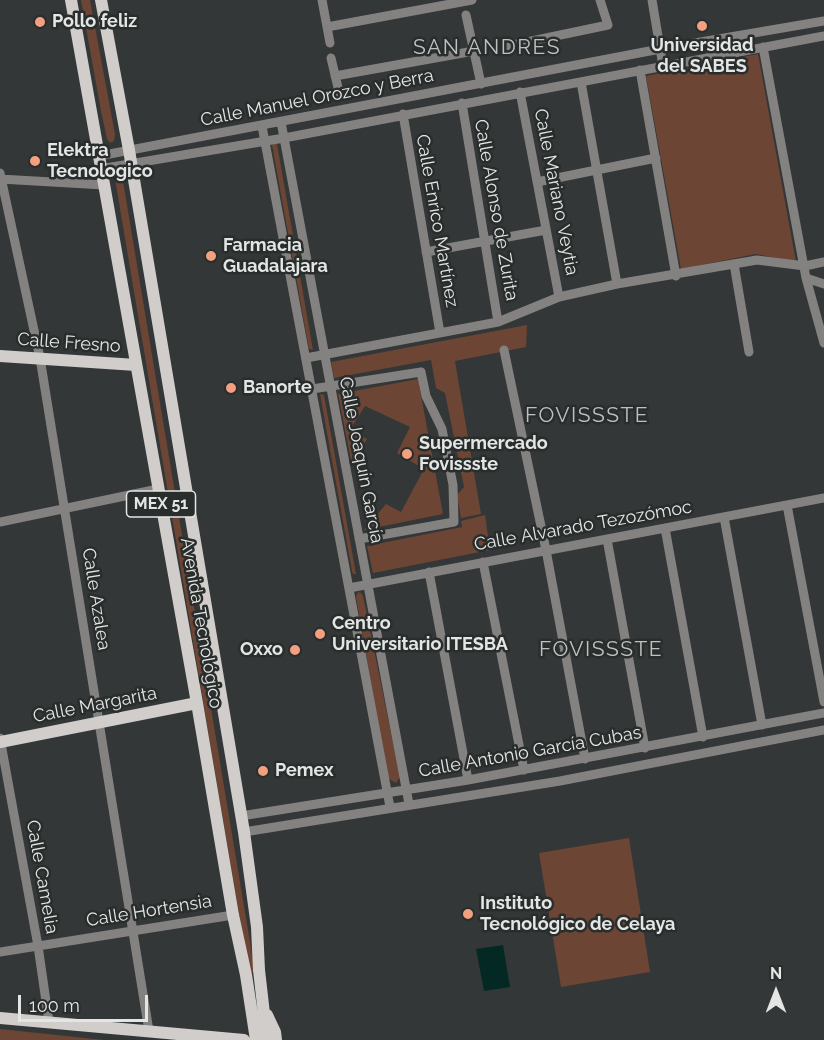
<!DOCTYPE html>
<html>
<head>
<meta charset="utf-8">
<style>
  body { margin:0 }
  #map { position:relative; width:824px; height:1040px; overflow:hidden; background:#333737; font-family:Raleway,sans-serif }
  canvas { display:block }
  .north { position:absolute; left:746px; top:962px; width:60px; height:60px; -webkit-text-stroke:4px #292d2c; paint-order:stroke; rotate:0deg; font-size:16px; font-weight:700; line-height:24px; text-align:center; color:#e3e6e5 }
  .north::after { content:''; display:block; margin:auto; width:21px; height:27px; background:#e3e6e5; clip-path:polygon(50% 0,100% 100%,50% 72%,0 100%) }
  .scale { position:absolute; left:18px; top:995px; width:130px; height:27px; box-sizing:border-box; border:3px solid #e3e6e5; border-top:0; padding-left:8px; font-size:18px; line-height:21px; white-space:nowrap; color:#e3e6e5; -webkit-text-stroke:4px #292d2c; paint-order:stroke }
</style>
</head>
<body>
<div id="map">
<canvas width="824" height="1040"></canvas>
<div class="north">N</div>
<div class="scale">100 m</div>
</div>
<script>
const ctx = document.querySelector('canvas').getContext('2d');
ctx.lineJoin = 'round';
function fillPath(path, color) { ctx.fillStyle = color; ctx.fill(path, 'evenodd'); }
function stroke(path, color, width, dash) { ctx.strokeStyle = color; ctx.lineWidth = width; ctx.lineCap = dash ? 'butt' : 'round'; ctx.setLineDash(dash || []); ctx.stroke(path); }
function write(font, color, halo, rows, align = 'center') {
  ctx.font = font + ' Raleway,sans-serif'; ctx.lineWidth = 5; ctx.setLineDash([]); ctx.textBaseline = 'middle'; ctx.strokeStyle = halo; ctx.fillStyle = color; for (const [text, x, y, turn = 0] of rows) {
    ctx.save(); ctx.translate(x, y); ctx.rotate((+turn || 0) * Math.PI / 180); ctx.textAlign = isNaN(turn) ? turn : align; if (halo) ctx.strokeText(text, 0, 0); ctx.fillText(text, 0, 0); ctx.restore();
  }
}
const green = new Path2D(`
  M81,0H90L115,134L114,141L110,143L107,139L101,111Z
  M758,54L796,262L756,254L681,269L646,76Z
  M275,143L277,144L313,350L309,349L272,145Z
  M117,176L121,177L123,181L255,972L249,973L115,179Z
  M527,325L526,347L455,361L481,514L461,518L457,495L464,487L445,393L436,388L431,360L334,378L331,362Z
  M418,379L443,514L364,530L386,504L401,512L424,469L397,453L410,427L365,406L350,430L367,439L352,465L338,394Z
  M320,394L324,395L356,574H353L352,571Z
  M485,515L490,550L373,573L367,546L462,527L461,521Z
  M358,592L361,593L363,596L400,777L396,783L389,779L387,773L356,597Z
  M629,838L650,972L561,987L539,853Z
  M0,1029L104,1040H0Z`);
const water = new Path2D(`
  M503,945L510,987L484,991L476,949Z`);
const minor = new Path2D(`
  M322,0L330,43
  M652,0L663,66
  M466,15L481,84
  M327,27L472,0
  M508,46L608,25L600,0
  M763,47L806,278L824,343
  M331,58L340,96
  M640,70L676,276
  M335,76L474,51
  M581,82L617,284
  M520,92L559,297
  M462,103L498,322
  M403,114L440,333
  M281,122L409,804
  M262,126L390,807
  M99,156L660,49L824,21
  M100,169L284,138L824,36
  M0,173L40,358L149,1031
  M0,179L104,185
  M537,182L656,158
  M426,252L546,230
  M734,264L749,352
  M806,278L824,284
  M504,350L546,550L585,759
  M306,358L498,322L559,297L617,284L757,260L805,266L824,262
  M312,389L421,372L426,396L442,429L453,485L454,522L359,539
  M787,505L824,702
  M724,517L762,725
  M0,522L158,489
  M665,528L703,737
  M607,539L645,748
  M483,562L524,770
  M429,572L468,780
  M349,588L824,498
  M0,738L38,946L49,1022
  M241,816L468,780L824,713
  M244,832L560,781L824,730
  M0,952L233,915`);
const major = new Path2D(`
  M71,0L197,703L233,915L246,975L256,1040
  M101,0L129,150L244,832L257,927L259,970L267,1040
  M0,356L136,365
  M0,742L197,703
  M267,1015L275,1032L276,1040
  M0,1018L244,1040`);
const markers = [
  [40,22,6,"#f2a080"],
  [702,26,6,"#f2a080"],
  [35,161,6,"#f2a080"],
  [211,256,6,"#f2a080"],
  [231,388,6,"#f2a080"],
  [407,454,6,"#f2a080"],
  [320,634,6,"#f2a080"],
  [295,650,6,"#f2a080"],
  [263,771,6,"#f2a080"],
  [468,914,6,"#f2a080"]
];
const shields = [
  [161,504,69]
];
const shieldNames = [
  ["MEX 51",161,504]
];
const poiNames = [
  ["Pollo feliz",52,22],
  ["Universidad",702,46,"center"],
  ["del SABES",702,67,"center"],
  ["Elektra",47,151],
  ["Tecnologico",47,172],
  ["Farmacia",223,246],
  ["Guadalajara",223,267],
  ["Banorte",243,388],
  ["Supermercado",419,444],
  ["Fovissste",419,465],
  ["Centro",332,624],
  ["Universitario ITESBA",332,645],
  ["Oxxo",283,650,"right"],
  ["Pemex",275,771],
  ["Instituto",480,904],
  ["Tecnológico de Celaya",480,925]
];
const streetNames = [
  ["Calle Manuel Orozco y Berra",317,98,-11],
  ["Calle Mariano Veytia",556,192,79],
  ["Calle Alonso de Zurita",496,210,80],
  ["Calle Enrico Martínez",437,221,80],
  ["Calle Fresno",69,343,4],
  ["Calle Joaquín García",361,460,79],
  ["Calle Alvarado Tezozómoc",583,526,-10],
  ["Calle Azalea",96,599,81],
  ["Avenida Tecnológico",201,623,80],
  ["Calle Margarita",95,705,-11],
  ["Calle Antonio García Cubas",530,752,-10],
  ["Calle Camelia",42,877,80],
  ["Calle Hortensia",149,911,-9]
];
const quarterNames = [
  ["SAN ANDRES",487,48],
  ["FOVISSSTE",587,416],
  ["FOVISSSTE",601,650]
];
fillPath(green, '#6d4535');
fillPath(water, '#042824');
stroke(minor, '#848281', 9);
stroke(major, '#d1cdcb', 12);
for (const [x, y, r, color] of markers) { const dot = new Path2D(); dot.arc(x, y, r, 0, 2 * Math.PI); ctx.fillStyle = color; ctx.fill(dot); stroke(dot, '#292d2c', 2); }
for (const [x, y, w] of shields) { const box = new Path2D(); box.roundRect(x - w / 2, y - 13, w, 26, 4.5); ctx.fillStyle = '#292d2c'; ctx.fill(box); stroke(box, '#e3e6e5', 1.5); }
write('bold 16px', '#e3e6e5', null, shieldNames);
write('bold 18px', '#e3e6e5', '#292d2c', poiNames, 'left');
write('18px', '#e3e6e5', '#292d2c', streetNames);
ctx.letterSpacing = '1.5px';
write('21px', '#bcc1c1', '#292d2c', quarterNames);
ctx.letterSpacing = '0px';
</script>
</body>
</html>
